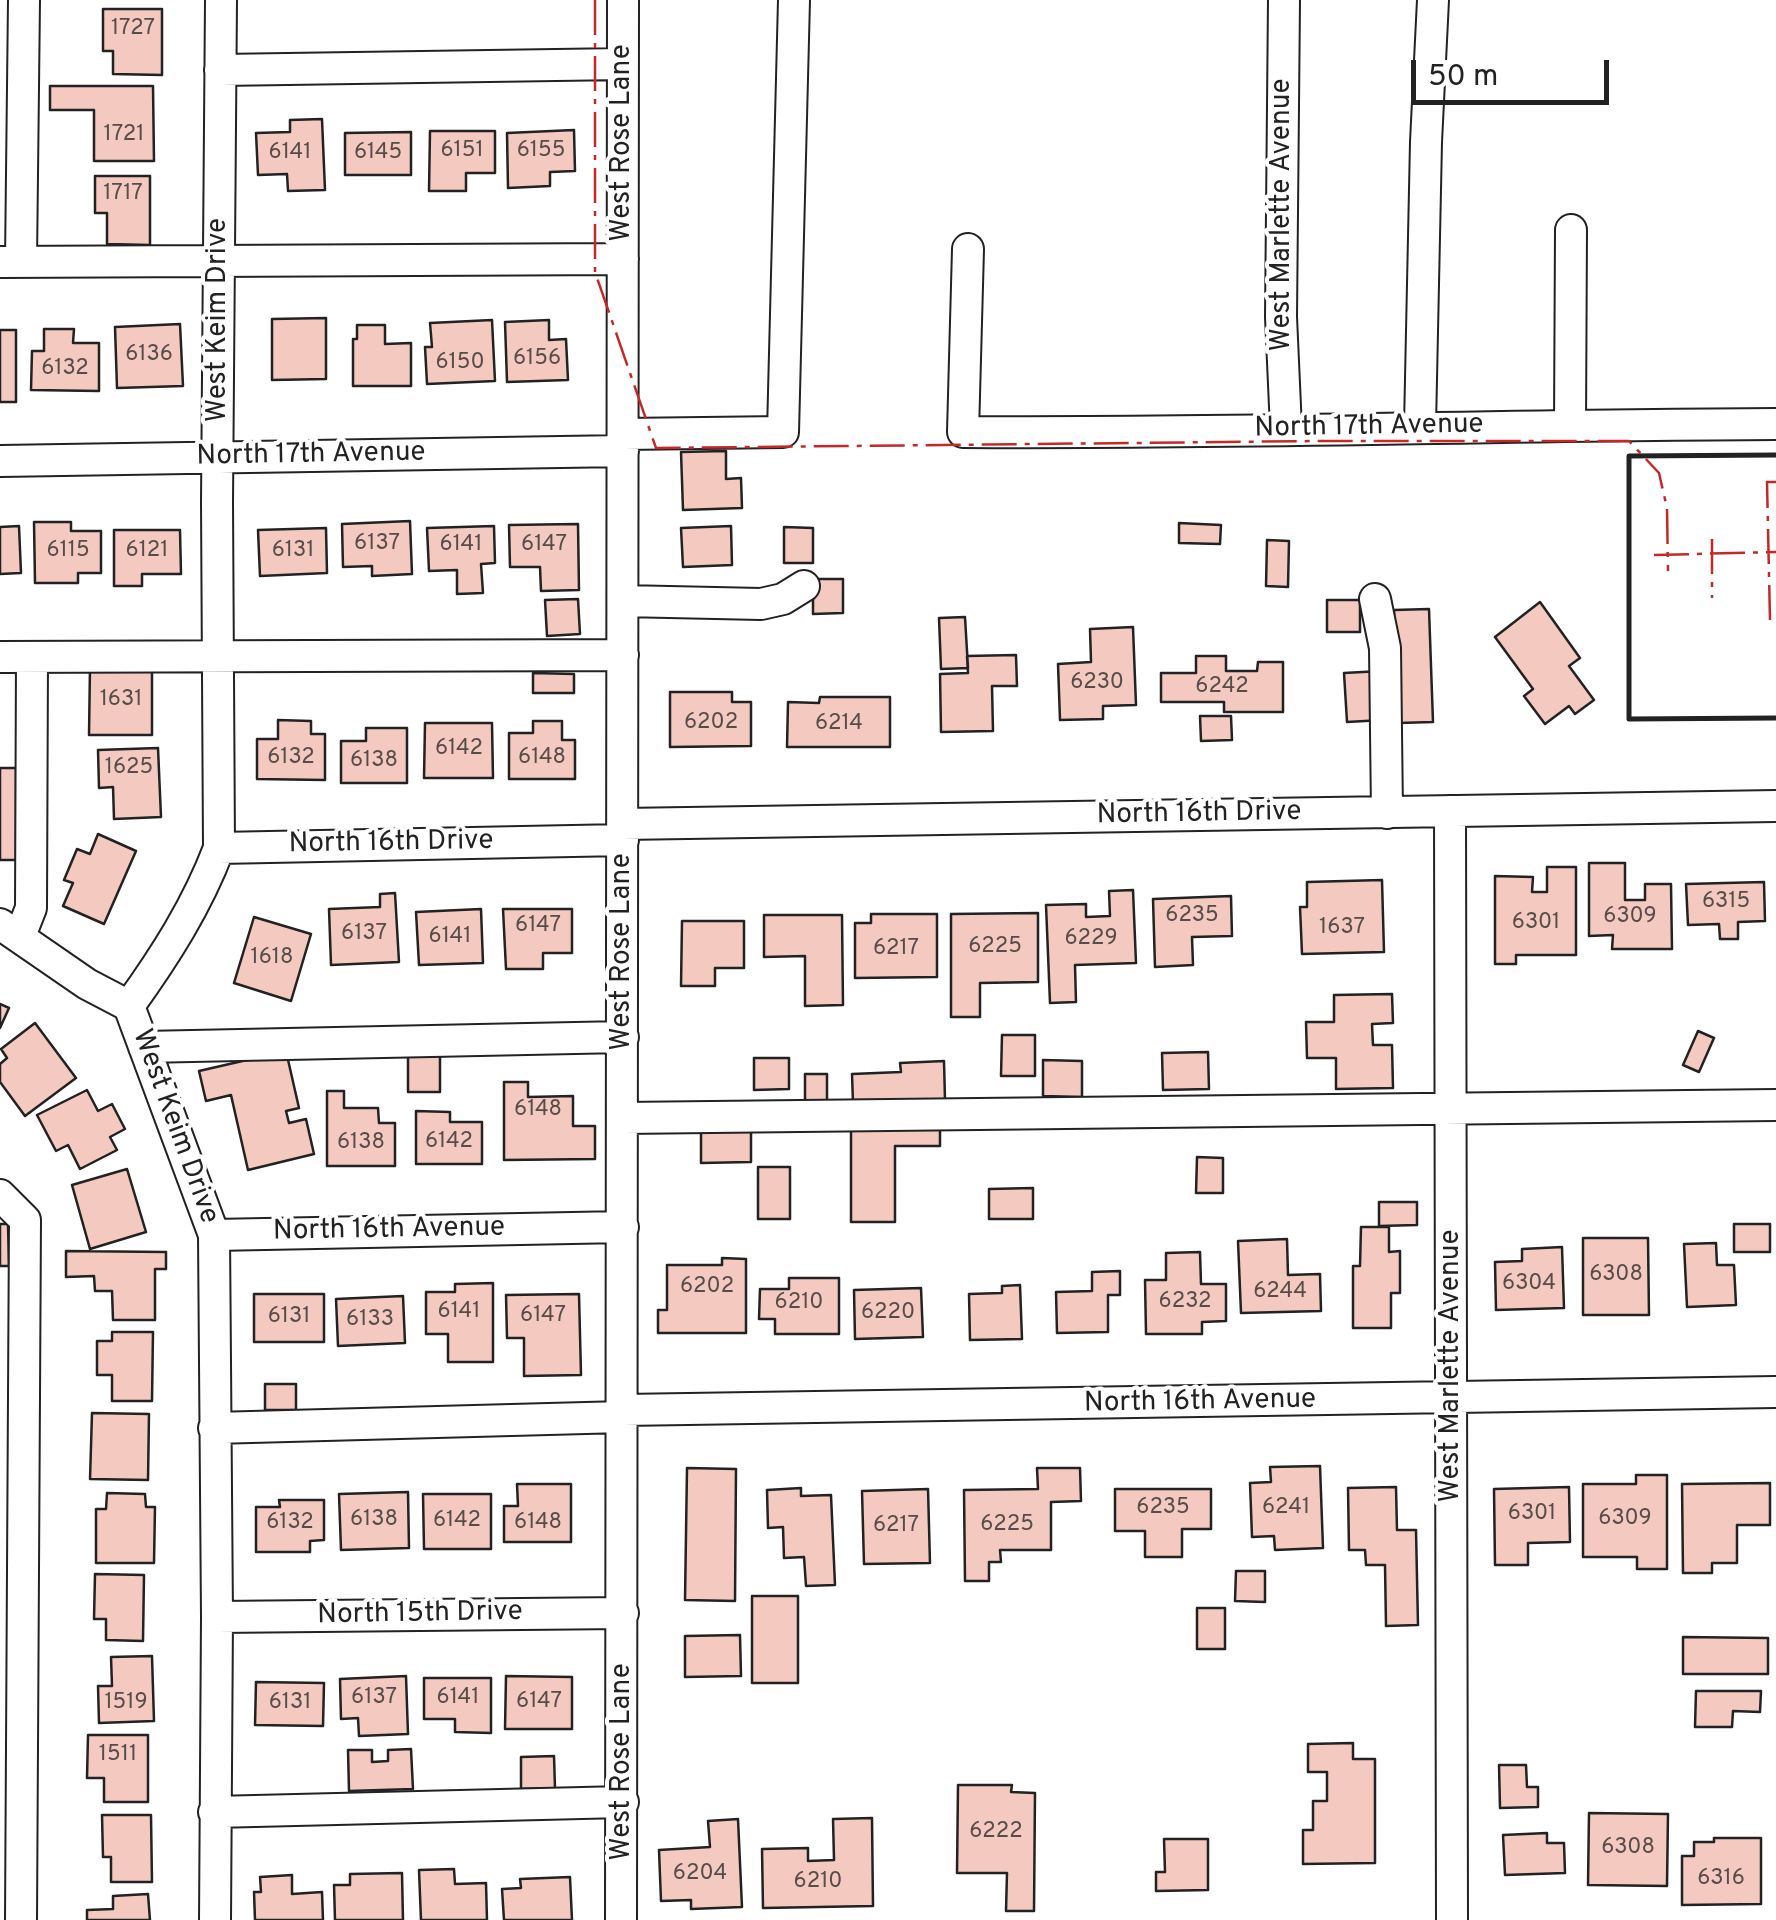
<!DOCTYPE html>
<html>
<head>
<meta charset="utf-8">
<style>
  body { margin:0 }
  #map { position:relative; width:1776px; height:1920px; overflow:hidden; background:#fff; font-family:Overpass,sans-serif }
  canvas { display:block }
  .scale { position:absolute; left:1411px; top:60px; width:198px; height:45px; box-sizing:border-box; border:5px solid #222; border-top:0; padding-left:12px; font-size:30px; line-height:35px; white-space:nowrap; color:#222; -webkit-text-stroke:8px #fff; paint-order:stroke }
</style>
</head>
<body>
<div id="map">
<canvas width="1776" height="1920"></canvas>
<div class="scale">50 m</div>
</div>
<script>
const ctx = document.querySelector('canvas').getContext('2d');
ctx.lineJoin = 'round';
function fillPath(path, color) { ctx.fillStyle = color; ctx.fill(path, 'evenodd'); }
function stroke(path, color, width, dash) { ctx.strokeStyle = color; ctx.lineWidth = width; ctx.lineCap = dash ? 'butt' : 'round'; ctx.setLineDash(dash || []); ctx.stroke(path); }
function write(font, color, halo, rows, align = 'center') {
  ctx.font = font + ' Overpass,sans-serif'; ctx.lineWidth = 8; ctx.setLineDash([]); ctx.textBaseline = 'middle'; ctx.strokeStyle = halo; ctx.fillStyle = color; for (const [text, x, y, turn = 0] of rows) {
    ctx.save(); ctx.translate(x, y); ctx.rotate((+turn || 0) * Math.PI / 180); ctx.textAlign = isNaN(turn) ? turn : align; if (halo) ctx.strokeText(text, 0, 0); ctx.fillText(text, 0, 0); ctx.restore();
  }
}
const building = new Path2D(`
  M103,9H162V75L113,74V51H103Z
  M50,86H153L154,161H94V110H50Z
  M322,119L325,190L288,191L287,174L258,175L256,133L290,132V120Z
  M574,130L575,171L550,172V186L508,188L507,133Z
  M430,131H495V173H466V191H429Z
  M411,132V175H345V133Z
  M95,176H150V245L107,244V213H95Z
  M326,318V379L272,380V319Z
  M492,320L495,381L427,384L425,347H432L430,323Z
  M549,320V340L566,339L568,380L507,382L505,322Z
  M180,324L183,386L117,388L115,327Z
  M357,325H385V344L411,343V386H353V339H357Z
  M44,329H74L73,343H99V391L31,390L32,351H44Z
  M0,330H16V402H0Z
  M726,451V479L741,478L742,508L683,510L681,452Z
  M410,521L412,574L372,576V566L343,567L342,524Z
  M34,522H71V531H101V573H78V583H35Z
  M1179,523L1221,525L1220,544L1179,543Z
  M578,524L579,590L541,591L540,567H510L509,525Z
  M19,526L21,573L0,574V527Z
  M494,526L495,563L481,564L483,593L457,594V570L429,571L427,528Z
  M731,526L732,565L683,567L681,528Z
  M784,527L813,528V563H784Z
  M326,528L327,573L260,576L258,530Z
  M114,530H180L181,574H142V586H114Z
  M1267,540L1289,541L1288,587L1266,586Z
  M813,579H843V613L813,614Z
  M578,599L580,634L547,636L545,600Z
  M1327,600H1360V632H1327Z
  M1540,602L1580,658L1569,666L1594,700L1575,714L1569,706L1545,724L1524,696L1533,689L1495,637Z
  M1429,609L1433,722L1398,723L1394,610Z
  M965,617L968,668L941,669L939,618Z
  M1133,627L1136,705L1103,706V719L1060,720L1058,664L1091,662L1090,629Z
  M1016,655L1017,686H992L993,731L941,732L940,674L968,673L967,656Z
  M1196,656H1226V671H1257L1258,662H1283V712H1224V702H1161V673H1196Z
  M90,667H152V735H89Z
  M1381,671L1383,720L1347,722L1344,673Z
  M533,673L574,674V693H533Z
  M670,692H732V702H751V746L670,747Z
  M820,697H890V747H787L788,702L819,703Z
  M1200,716H1231L1232,740L1201,741Z
  M278,720L311,721V734H325V780L257,779V739H278Z
  M533,721H562V740H575V779H509V733H533Z
  M425,723H492L493,778H424Z
  M366,728H407V783H341V741H366Z
  M158,748L161,817L114,819L113,787L99,788L98,750Z
  M0,768H16V860H0Z
  M98,834L136,851L104,924L63,906L73,883L64,880L77,849L90,854Z
  M1589,863H1625V900H1645V884H1671L1672,949H1612L1613,935L1589,936Z
  M1547,867H1576V955H1516V964H1495V876L1533,877L1532,892H1547Z
  M1382,880L1384,952L1302,954L1300,907H1307V882Z
  M1764,882L1765,921L1738,922V939H1720L1719,924L1688,925L1686,884Z
  M1133,890L1136,963L1075,965L1076,1002L1050,1003L1046,905L1086,904V917L1110,916L1109,891Z
  M395,893L399,962L331,965L329,909L380,907V894Z
  M1231,896L1232,936L1192,937L1193,965L1155,967L1153,899Z
  M481,909L483,963L419,965L416,912Z
  M503,909H572V953H543V969H506Z
  M1038,913V982L980,983V1017H951V914Z
  M871,914H937V977L855,978V923H871Z
  M764,915H842L843,1005L805,1006V956L764,957Z
  M254,917L311,934L291,1001L234,983Z
  M682,921H744V968H715V986H681Z
  M1392,994L1393,1023L1372,1024L1373,1045H1392L1393,1088L1336,1089V1058H1307L1306,1022H1334V995Z
  M0,1004L9,1008L0,1028Z
  M35,1023L76,1078L25,1116L0,1082V1064L7,1058L1,1049Z
  M1698,1031L1714,1038L1699,1072L1683,1065Z
  M1002,1035H1035V1076H1001Z
  M408,1050H440V1092H408Z
  M286,1051L299,1108L286,1111L289,1123L306,1119L314,1154L248,1170L231,1095L206,1101L199,1071Z
  M1208,1052L1209,1089L1163,1090L1162,1053Z
  M754,1058H789V1089L754,1090Z
  M1043,1060L1082,1061V1097L1043,1096Z
  M944,1061L945,1100L853,1103L852,1074L901,1072L900,1063Z
  M805,1074H827V1103H805Z
  M504,1082H528V1097L573,1096V1126H595V1159L504,1160Z
  M87,1090L98,1111L112,1104L125,1129L110,1137L117,1150L80,1169L68,1145L56,1151L37,1115Z
  M327,1091H344V1108H378L379,1123H395V1166H327Z
  M416,1111L450,1112V1122H482V1164H416Z
  M851,1125L940,1126V1146H895V1222H851Z
  M701,1131H751V1162L701,1163Z
  M1197,1157L1223,1158V1193H1196Z
  M758,1167H790V1219H758Z
  M127,1169L146,1232L90,1249L72,1185Z
  M1033,1188V1219H989V1189Z
  M1379,1202H1417V1225L1379,1226Z
  M0,1224H8L9,1266H0Z
  M1734,1224H1770V1252H1734Z
  M1361,1227H1389V1252L1400,1251V1293H1391V1328H1353V1266H1360Z
  M1583,1238H1648L1649,1315H1583Z
  M1287,1239L1288,1275L1320,1274L1321,1311L1241,1313L1238,1241Z
  M1716,1243L1717,1265H1734L1736,1305L1687,1307L1684,1244Z
  M1562,1247L1564,1308L1496,1310L1495,1262L1522,1261V1249Z
  M66,1251L166,1252V1269H155V1320H113L112,1291H95L94,1276L66,1277Z
  M1200,1252L1201,1284H1226V1321L1202,1322V1334H1146L1145,1280H1166V1253Z
  M722,1258L746,1259V1333H658V1310H667V1265H722Z
  M1120,1271V1295H1108V1332L1057,1333L1056,1292L1092,1291V1272Z
  M789,1278H839V1334H775V1319H759L760,1289H789Z
  M493,1283V1362H448V1334H426V1292H455V1284Z
  M1020,1285L1022,1339L970,1340L969,1294L1002,1293V1286Z
  M921,1288L923,1337L855,1339L854,1290Z
  M254,1294H324V1342H254Z
  M579,1294L581,1375L524,1376V1338H507L506,1295Z
  M403,1296L405,1343L338,1346L336,1299Z
  M112,1332H153L152,1401H112V1375H97V1341H112Z
  M265,1384H296V1410H265Z
  M92,1413L149,1414L148,1480L90,1479Z
  M1320,1466L1323,1548L1275,1550L1274,1536L1252,1537L1250,1483L1271,1482L1270,1467Z
  M687,1468L736,1469L735,1601L685,1600Z
  M1037,1468H1080L1081,1501L1051,1502V1550H1000L1001,1562H989V1581H965L964,1490L1038,1489Z
  M1636,1475H1667V1569H1637V1557H1583V1484H1636Z
  M1770,1483V1525H1737V1563H1712V1573H1683L1682,1484Z
  M517,1484H571V1542H504V1506H518Z
  M1396,1487L1397,1530H1416L1418,1625L1386,1626L1385,1565H1366L1365,1550H1349L1348,1488Z
  M1569,1487L1570,1542L1528,1543V1565H1495L1494,1489Z
  M801,1488V1496L831,1495L835,1585L806,1586L804,1557L784,1558L783,1527L768,1528L767,1490Z
  M928,1489L930,1563L864,1564L862,1491Z
  M1115,1489H1211V1529H1182V1557H1145V1531H1115Z
  M408,1492L409,1548L341,1550L339,1494Z
  M107,1493L145,1494L146,1507H155L154,1563H96V1509H106Z
  M423,1494H491V1549H424Z
  M279,1500H324V1540L310,1541V1552H256V1507H280Z
  M1236,1571H1265V1602L1235,1601Z
  M95,1574L144,1575L143,1641L106,1640V1619H94Z
  M752,1596H798V1683H752Z
  M1197,1608H1225V1649H1197Z
  M740,1635L741,1676L685,1677V1636Z
  M1683,1637L1768,1638V1674H1683Z
  M152,1656L154,1721L99,1723L98,1686H112L111,1657Z
  M406,1676L408,1734L359,1736L358,1718L341,1719L340,1679Z
  M506,1676L572,1677V1729H505Z
  M424,1678H491V1733L455,1732V1719H424Z
  M256,1682L324,1683L323,1726L255,1725Z
  M1696,1691H1761L1760,1712L1733,1711L1732,1727H1695Z
  M88,1735H148V1802H104V1778H87Z
  M1353,1743V1759H1375V1863L1303,1864V1830H1313V1801H1327V1772H1308V1744Z
  M411,1749L413,1789L349,1791L348,1750H372V1762L388,1761V1750Z
  M554,1756L555,1788L521,1789V1757Z
  M1499,1765H1526L1527,1787H1538V1807L1500,1808Z
  M958,1785H1012L1011,1792L1035,1793L1034,1911H1006L1007,1873H957Z
  M1589,1813L1668,1814L1667,1886L1588,1885Z
  M102,1815H151L152,1882H111V1857H103Z
  M872,1818L873,1906L763,1908L762,1849L808,1848V1861L834,1860L833,1819Z
  M738,1819L742,1907L691,1909V1900L661,1901L659,1850L710,1847L708,1821Z
  M1547,1833V1843H1564L1565,1873L1505,1875L1503,1835Z
  M1714,1838H1761V1904L1682,1905V1856H1694V1842H1714Z
  M1164,1839H1208V1890L1156,1891V1872H1165Z
  M454,1869L455,1884L486,1883L487,1920H421L419,1870Z
  M402,1873L403,1920H335L334,1885H350V1874Z
  M292,1875V1894L322,1892L323,1920H255L254,1892H261L260,1877Z
  M570,1877L572,1920H504L502,1889L521,1888L520,1879Z
  M148,1894L150,1920H87V1910L113,1909V1896Z`);
const minor = new Path2D(`
  M1284,0L1281,317L1286,429
  M220,70L623,64
  M968,249L963,432C1234,434 1505,425 1776,424
  M21,261L24,0
  M0,262L623,259
  M1570,424L1571,230
  M1420,426L1426,142L1433,0
  M623,434L783,432L794,0
  M0,461L623,451
  M1375,599L1385,648L1387,813
  M623,601L761,604L783,599L804,586
  M0,657L623,655
  M1450,811L1452,1920
  M623,824L1776,806
  M219,848L623,840
  M0,924L87,984L129,1006
  M20,936L31,908L32,657
  M129,1006C165,956 197,906 219,848L217,502L221,0
  M129,1006L214,1235L217,1617L215,1920
  M144,1047L623,1037
  M623,1118L1776,1105
  M0,1195L25,1220L21,1920
  M214,1235L623,1227
  M623,1410L1776,1392
  M214,1428L623,1417
  M217,1617L623,1613
  M214,1812L623,1802
  M621,1920L623,0`);
const wall = new Path2D(`
  M1776,455L1629,456V719L1776,718`);
const power = new Path2D(`
  M595,0V272L656,448L1321,441H1629L1659,473L1667,508L1668,571
  M1712,539V598
  M1654,555L1776,552
  M1770,620L1767,482H1776`);
const numberNames = [
  ["1727",133,30],
  ["1721",124,136],
  ["6151",462,152],
  ["6155",541,152],
  ["6141",290,154],
  ["6145",378,154],
  ["1717",123,195],
  ["6136",149,356],
  ["6156",537,360],
  ["6150",460,364],
  ["6132",65,370],
  ["6137",377,545],
  ["6141",461,546],
  ["6147",544,546],
  ["6115",68,552],
  ["6121",147,552],
  ["6131",293,552],
  ["6230",1097,684],
  ["6242",1222,688],
  ["1631",121,701],
  ["6202",711,724],
  ["6214",839,725],
  ["6142",459,750],
  ["6132",291,759],
  ["6148",542,759],
  ["6138",374,762],
  ["1625",129,769],
  ["6315",1726,903],
  ["6235",1192,917],
  ["6309",1630,918],
  ["6301",1536,924],
  ["6147",538,927],
  ["1637",1342,929],
  ["6137",364,935],
  ["6141",450,938],
  ["6229",1091,940],
  ["6225",995,948],
  ["6217",896,950],
  ["1618",272,959],
  ["6148",538,1111],
  ["6142",449,1143],
  ["6138",361,1144],
  ["6308",1616,1276],
  ["6304",1529,1285],
  ["6202",707,1288],
  ["6244",1280,1293],
  ["6232",1185,1303],
  ["6210",799,1304],
  ["6141",459,1313],
  ["6220",888,1314],
  ["6147",543,1317],
  ["6131",289,1318],
  ["6133",370,1321],
  ["6235",1163,1509],
  ["6241",1286,1509],
  ["6301",1532,1515],
  ["6309",1625,1520],
  ["6138",374,1521],
  ["6142",457,1522],
  ["6132",290,1524],
  ["6148",538,1524],
  ["6225",1007,1526],
  ["6217",896,1527],
  ["6137",374,1699],
  ["6141",458,1699],
  ["6147",539,1703],
  ["1519",126,1704],
  ["6131",290,1704],
  ["1511",118,1756],
  ["6222",996,1833],
  ["6308",1628,1849],
  ["6204",700,1875],
  ["6316",1721,1880],
  ["6210",818,1883]
];
const streetNames = [
  ["West Rose Lane",623,143,-90],
  ["West Marlette Avenue",1283,215,-90],
  ["West Keim Drive",219,320,-90],
  ["North 17th Avenue",1369,428,-1],
  ["North 17th Avenue",311,456,-1],
  ["North 16th Drive",1199,815,-1],
  ["North 16th Drive",391,844,-1],
  ["West Rose Lane",623,952,-90],
  ["West Keim Drive",174,1127,70],
  ["North 16th Avenue",389,1231,-1],
  ["West Marlette Avenue",1452,1366,-90],
  ["North 16th Avenue",1200,1403,-1],
  ["North 15th Drive",420,1615,-1],
  ["West Rose Lane",623,1762,-90]
];
fillPath(building, '#f3c9c0');
stroke(building, '#222', 2.5);
stroke(minor, '#222', 34);
stroke(minor, '#fff', 30);
stroke(wall, '#222', 5);
stroke(power, '#c62828', 2.5, [35, 8, 5, 8]);
write('22px', '#564c4a', null, numberNames);
write('28px', '#222', '#fff', streetNames);
</script>
</body>
</html>
